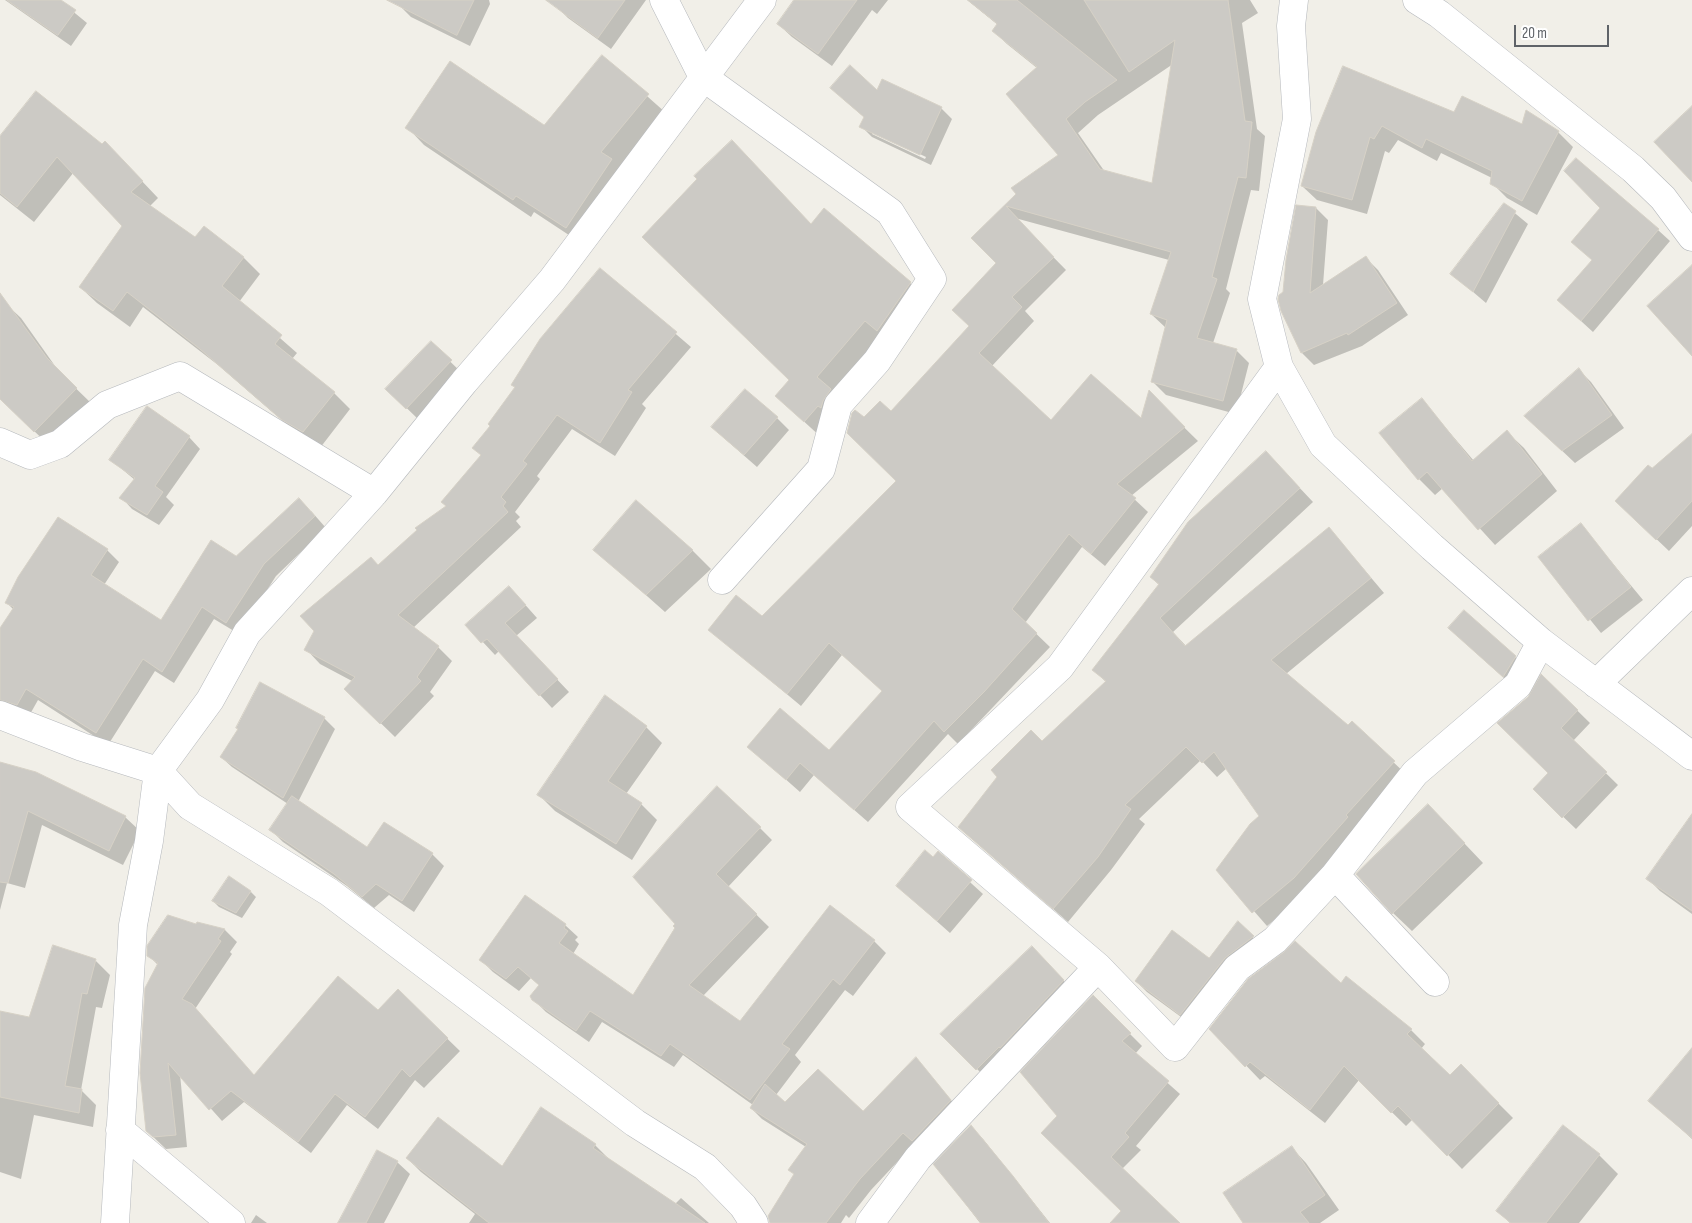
<!DOCTYPE html>
<html>
<head>
<meta charset="utf-8">
<style>
  body { margin:0 }
  #map { position:relative; width:1692px; height:1223px; overflow:hidden; background:#f1efe8; font-family:"Sofia Sans Condensed",sans-serif }
  canvas { display:block }
  .scale { position:absolute; left:1514px; top:25px; width:95px; height:22px; box-sizing:border-box; border:2px solid #5f6368; border-top:0; padding-left:6px; font-size:15px; line-height:18px; white-space:nowrap; color:#5f6368; -webkit-text-stroke:4px #fff; paint-order:stroke }
</style>
</head>
<body>
<div id="map">
<canvas width="1692" height="1223"></canvas>
<div class="scale">20 m</div>
</div>
<script>
const ctx = document.querySelector('canvas').getContext('2d');
ctx.lineJoin = 'round';
function fillPath(path, color) { ctx.fillStyle = color; ctx.fill(path, 'evenodd'); }
function stroke(path, color, width, dash) { ctx.strokeStyle = color; ctx.lineWidth = width; ctx.lineCap = dash ? 'butt' : 'round'; ctx.setLineDash(dash || []); ctx.stroke(path); }
const shadow = new Path2D(`
  M5,0H59L87,23L71,46Z
  M400,0H489L490,4L470,46L411,17L398,4Z
  M560,0H646L611,49L568,18L556,6Z
  M796,0H888L877,14L872,10L832,66L792,37L778,24Z
  M967,0H1250L1258,13L1242,23L1257,129L1265,136L1259,191L1251,190L1226,289L1230,293L1213,343L1236,350L1249,363L1236,414L1166,395L1152,381L1166,328L1151,314L1169,260L1015,218L1066,270L1025,311L1034,321L991,367L1051,422L1142,420L1149,393L1198,441L1131,496L1148,512L1105,566L1082,547L1025,623L1050,647L958,744L948,734L868,822L814,775L800,792L749,747L829,751L883,691L842,655L801,706L710,630L762,618L897,482L864,419L891,413L970,326L997,263L973,238L1060,155L1037,68L1007,44L994,31L998,25ZM1173,64L1153,185L1105,172L1078,133L1098,115Z
  M602,56L666,113L584,245L534,212L531,217L424,145L407,127L544,126Z
  M882,80L941,108L952,119L931,165L872,137L861,126L865,118L843,99L877,92ZM872,131L926,157L925,159L872,134Z
  M1455,114L1558,132L1573,147L1537,215L1507,198L1492,183V178L1441,153L1437,161L1398,140L1389,153L1385,151L1367,214L1317,200L1302,186L1317,132Z
  M0,138L121,159L158,198L150,206L196,238L204,227L244,258L260,274L239,302L297,353L292,359L334,393L350,409L320,448L300,436L218,365L143,307L130,327L97,303L80,287L123,226L74,172L34,222L0,195Z
  M1505,205L1528,224L1486,303L1452,274Z
  M1316,208L1328,220L1323,285L1365,257L1378,270L1408,315L1362,346L1314,365L1302,353L1285,293Z
  M812,225L910,283L928,300L822,438L776,396L791,380Z
  M1658,230L1670,241L1593,332L1570,311Z
  M600,269L691,347L642,404L646,408L615,456L572,429L537,476L540,479L515,512L520,517L516,521L521,527L413,628L438,647L452,661L430,692L434,696L395,737L360,703L352,681L320,664L306,649L379,566L448,507L482,456L492,426L516,388L512,385Z
  M6,304L21,318L60,373L91,403L50,446L0,399V309Z
  M431,343L463,374L419,420L387,389Z
  M1579,370L1591,382L1624,428L1575,463L1538,428Z
  M1422,400L1474,461L1507,432L1524,448L1557,491L1495,545L1443,488L1435,495L1419,479Z
  M777,418L789,430L757,467L725,439Z
  M1692,436V526L1669,551L1629,513L1652,470Z
  M189,437L200,449L166,497L174,505L159,525L132,509L121,497L135,480L111,460Z
  M1280,467L1313,502L1173,632L1186,646L1329,528L1384,593L1286,674L1348,726L1352,723L1408,776L1308,892L1267,926L1218,870L1261,816L1227,768L1217,777L1201,760L1139,819L1145,824L1111,870L1068,922L959,827L1106,682L1094,670L1159,585L1151,577Z
  M311,511L326,528L276,576L239,634L214,619L174,683L155,671L108,745L38,700L29,716L0,707V633L14,610L7,603L107,550L119,562L104,585L161,621Z
  M1581,525L1643,600L1601,633L1540,558Z
  M595,550H692L711,569L665,612Z
  M521,600L537,618L516,636L569,692L552,708L499,651L495,655L467,625Z
  M1462,640L1515,657L1527,670L1516,689Z
  M1542,676L1590,723L1573,741L1618,785L1576,829L1534,789L1549,773L1529,697Z
  M324,718L335,729L298,802L367,849L432,854L444,866L414,912L389,895L374,908L347,886L283,842L271,830L288,804L232,767L221,757Z
  M646,727L662,743L626,794L641,804L657,820L632,860L555,811L539,795Z
  M0,763L125,817L140,831L123,865L42,825L25,888L7,883L0,910Z
  M1446,824L1483,863L1412,931L1393,913Z
  M760,828L772,840L728,887L769,927L703,996L741,1022L874,941L886,953L853,996L845,990L795,1055L801,1062L776,1095L785,1103L863,1113L916,1058L961,1112L915,1143L871,1190L849,1218L846,1215L841,1223H778L806,1147L762,1119L751,1108L753,1105L683,1055L674,1067L602,1022L589,1042L546,1012L533,999L540,986L531,978L519,991L493,972L481,960L565,925L578,937L575,940L579,944L573,954L634,997L677,924L634,877Z
  M1692,842V914L1660,891L1648,879Z
  M938,853L983,894L950,933L897,886Z
  M251,892L256,897L242,918L219,907L213,901Z
  M198,923L225,930L237,942L230,952L232,954L195,1009L254,1076L378,1012L398,991L460,1051L424,1088L415,1080L378,1129L347,1105L311,1153L244,1102L222,1121L180,1074L187,1147L166,1149L147,1131L158,965L148,955Z
  M1238,923L1264,948L1192,1025L1147,992L1136,981L1209,959Z
  M95,960L110,975L102,1008L96,1007L81,1090L96,1105L93,1127L34,1115L21,1179L0,1172V1030L30,1018Z
  M1044,960L1075,993L989,1081L942,1034Z
  M1341,985L1411,1030L1425,1044L1421,1049L1450,1077L1461,1066L1513,1118L1462,1169L1413,1119L1406,1126L1359,1080L1325,1123L1265,1076L1260,1080L1211,1029Z
  M1093,997L1142,1046L1135,1054L1180,1094L1136,1146L1141,1150L1122,1169L1178,1223H1111L1123,1211L1059,1116Z
  M1692,1051V1139L1650,1101Z
  M971,1127L983,1139L1050,1223H980L935,1164Z
  M1563,1127L1599,1155L1618,1174L1579,1223H1510L1498,1211Z
  M595,1145L609,1159L675,1204L681,1198L709,1223H469L475,1214L421,1172L407,1158L502,1168Z
  M1292,1148L1306,1163L1339,1210L1320,1223H1245Z
  M397,1162L410,1174L384,1223H340Z
  M256,1215L267,1223H251Z`);
const building = new Path2D(`
  M7,0H61L76,10L58,35Z
  M387,0H474L457,35Z
  M546,0H625L598,38Z
  M794,0H857L818,54L777,24Z
  M968,0H1017L1117,80L1085,102L1066,119L1100,169L1152,183L1175,40L1129,72L1084,0H1228L1245,121L1252,122L1246,178L1238,177L1212,277L1217,279L1197,338L1237,349L1223,401L1151,382L1167,320L1150,314L1171,252L1006,206L1054,257L1012,297L1022,307L979,353L1051,420L1091,374L1141,418L1149,390L1185,427L1117,484L1136,498L1091,554L1069,534L1012,609L1037,633L984,692L944,732L934,721L854,810L800,763L786,780L747,747L780,708L829,750L882,691L829,643L787,694L708,630L736,595L762,616L896,481L847,433L852,413L855,410L864,417L880,401L891,411L969,326L952,310L996,263L971,238L1016,194L1011,188L1058,155L1006,94L1037,67L992,31L997,24Z
  M602,55L649,94L601,152L612,159L566,228L516,196L513,200L405,128L450,61L544,125Z
  M850,65L877,90L882,79L942,107L920,155L859,127L864,117L830,88Z
  M1343,66L1454,112L1462,96L1522,124L1526,110L1559,131L1522,201L1490,184L1492,171L1426,139L1422,148L1382,126L1374,139L1370,137L1352,200L1301,186L1316,132Z
  M36,91L102,144L105,141L143,181L131,192L195,237L204,226L244,257L222,286L282,335L275,344L335,392L303,432L282,420L200,349L127,292L113,311L79,287L122,226L57,157L17,207L0,193V136Z
  M1692,106V182L1654,142Z
  M732,140L811,224L824,208L911,282L877,331L865,321L817,377L831,389L823,401L821,408L818,406L804,422L775,396L789,380L642,237L697,179L694,176Z
  M1576,158L1659,229L1581,321L1557,300L1592,260L1571,242L1600,208L1564,171Z
  M1504,203L1516,211L1473,292L1450,274Z
  M1296,205L1316,207L1310,293L1366,256L1397,303L1348,335L1347,333L1301,353L1281,311L1278,299L1279,295L1283,292L1286,260Z
  M1692,265V356L1647,306Z
  M600,268L677,332L628,390L632,392L600,443L557,415L523,461L527,464L501,497L506,502L503,506L508,512L398,615L439,646L417,677L421,681L380,724L344,689L355,677L304,650L314,631L300,616L371,557L378,565L417,530L415,528L446,506L441,502L481,455L472,448L490,426L488,424L515,387L511,385L540,339Z
  M0,293L47,358L77,388L34,432L0,399Z
  M431,341L452,360L406,409L385,389Z
  M1579,368L1612,415L1562,451L1524,416Z
  M745,389L778,417L744,455L711,427Z
  M1422,398L1472,461L1507,430L1542,474L1478,530L1427,472L1418,480L1379,433Z
  M147,406L190,436L155,486L163,492L147,515L119,498L135,478L109,460Z
  M1692,434V501L1656,540L1615,501L1648,465L1652,468Z
  M1266,451L1300,488L1160,618L1185,646L1329,527L1371,578L1271,660L1348,725L1352,721L1395,761L1346,815L1348,817L1294,878L1252,913L1216,870L1250,824L1259,816L1214,752L1202,763L1186,747L1125,805L1131,809L1098,857L1053,909L958,827L997,777L991,770L1031,730L1042,741L1106,681L1092,670L1159,584L1150,577L1188,522Z
  M299,498L315,516L264,564L226,623L202,607L162,672L143,659L96,733L26,689L17,705L0,700V628L14,607L5,603L18,577L58,517L108,549L91,575L161,620L211,540L236,556Z
  M636,500L693,550L646,595L593,550Z
  M1581,523L1631,587L1588,621L1538,557Z
  M509,586L526,605L505,623L558,679L539,696L487,639L481,643L465,625Z
  M1464,610L1516,656L1503,677L1448,628Z
  M1541,674L1578,710L1561,728L1607,772L1562,818L1533,789L1548,773L1497,723L1528,697Z
  M260,682L325,717L283,798L220,757L238,729L236,728Z
  M605,695L647,726L608,781L642,803L616,844L537,795Z
  M0,762L36,772L126,816L109,851L28,811L8,883L0,882Z
  M717,786L761,827L716,874L757,914L689,985L740,1021L830,905L875,940L840,985L833,979L782,1044L790,1049L750,1100L670,1044L661,1056L590,1011L576,1031L532,1000L530,996L539,985L518,967L506,979L479,960L525,895L566,924L564,928L568,931L559,943L633,995L675,928L673,926L675,924L633,877Z
  M292,796L367,847L384,822L433,853L402,901L376,884L362,897L334,874L269,830Z
  M1428,804L1465,843L1392,914L1356,874Z
  M1692,814V911L1646,879Z
  M925,850L933,857L938,851L972,880L937,921L896,886Z
  M229,876L251,891L236,913L212,901Z
  M168,915L196,924L197,922L225,929L218,939L221,941L182,999L192,1004L254,1075L338,976L378,1010L398,989L448,1038L410,1077L402,1069L365,1117L335,1094L298,1142L231,1091L209,1110L168,1063L176,1135L153,1137L146,1131L140,1073L145,988L158,963L147,956V946Z
  M1238,921L1254,936L1225,958L1180,1015L1135,981L1172,930L1209,958Z
  M1295,941L1341,983L1346,976L1412,1029L1407,1034L1450,1075L1461,1064L1499,1103L1447,1156L1398,1106L1391,1113L1344,1066L1310,1110L1250,1062L1245,1067L1209,1029L1248,979L1284,952Z
  M53,945L96,959L87,994L82,993L65,1086L82,1089L79,1113L0,1097V1011L29,1017Z
  M1032,946L1064,980L1000,1048L999,1047L976,1070L940,1034Z
  M1093,995L1131,1033L1122,1041L1169,1081L1125,1133L1129,1137L1111,1157L1180,1223H1110L1121,1211L1041,1133L1057,1116L1020,1072Z
  M1692,1048V1138L1648,1101Z
  M916,1057L951,1100L912,1141L903,1133L860,1179L826,1223H770L768,1216L794,1174L788,1170L807,1144L750,1108L765,1084L785,1102L818,1069L863,1111Z
  M541,1107L596,1144L593,1148L705,1223H489L406,1158L438,1117L502,1166Z
  M971,1125L1013,1176L1049,1223H981L933,1164Z
  M1563,1125L1600,1154L1546,1223H1511L1496,1211Z
  M1292,1146L1325,1195L1300,1212L1309,1223H1243L1223,1193Z
  M377,1150L398,1161L366,1223H338Z`);
const street = new Path2D(`
  M664,0L703,77L890,212L932,279L877,361L838,405L821,469L722,580
  M1294,0L1291,26L1297,119L1262,299L1279,367L1323,445L1432,547L1541,642L1692,756
  M1417,0L1439,14L1633,169L1663,198L1692,237
  M1279,367L1060,667L910,807L1098,967L1175,1047L1237,968L1275,940L1335,875L1415,773L1518,685L1541,642
  M0,442L30,455L60,444L107,405L180,376L374,493
  M1596,684L1692,591
  M0,715L82,747L158,771L190,806L329,892L635,1123L705,1167L743,1206L754,1223
  M1335,875L1435,982
  M120,1130L231,1223
  M115,1223L133,925L149,841L158,771L210,700L247,633L374,493L464,382L552,280L762,0
  M870,1223L918,1158L1098,967`);
fillPath(shadow, '#0003');
fillPath(building, '#cccac5');
stroke(building, '#d6d1c6', 1);
stroke(street, '#b5b8bc', 29);
stroke(street, '#fff', 28);
</script>
</body>
</html>
